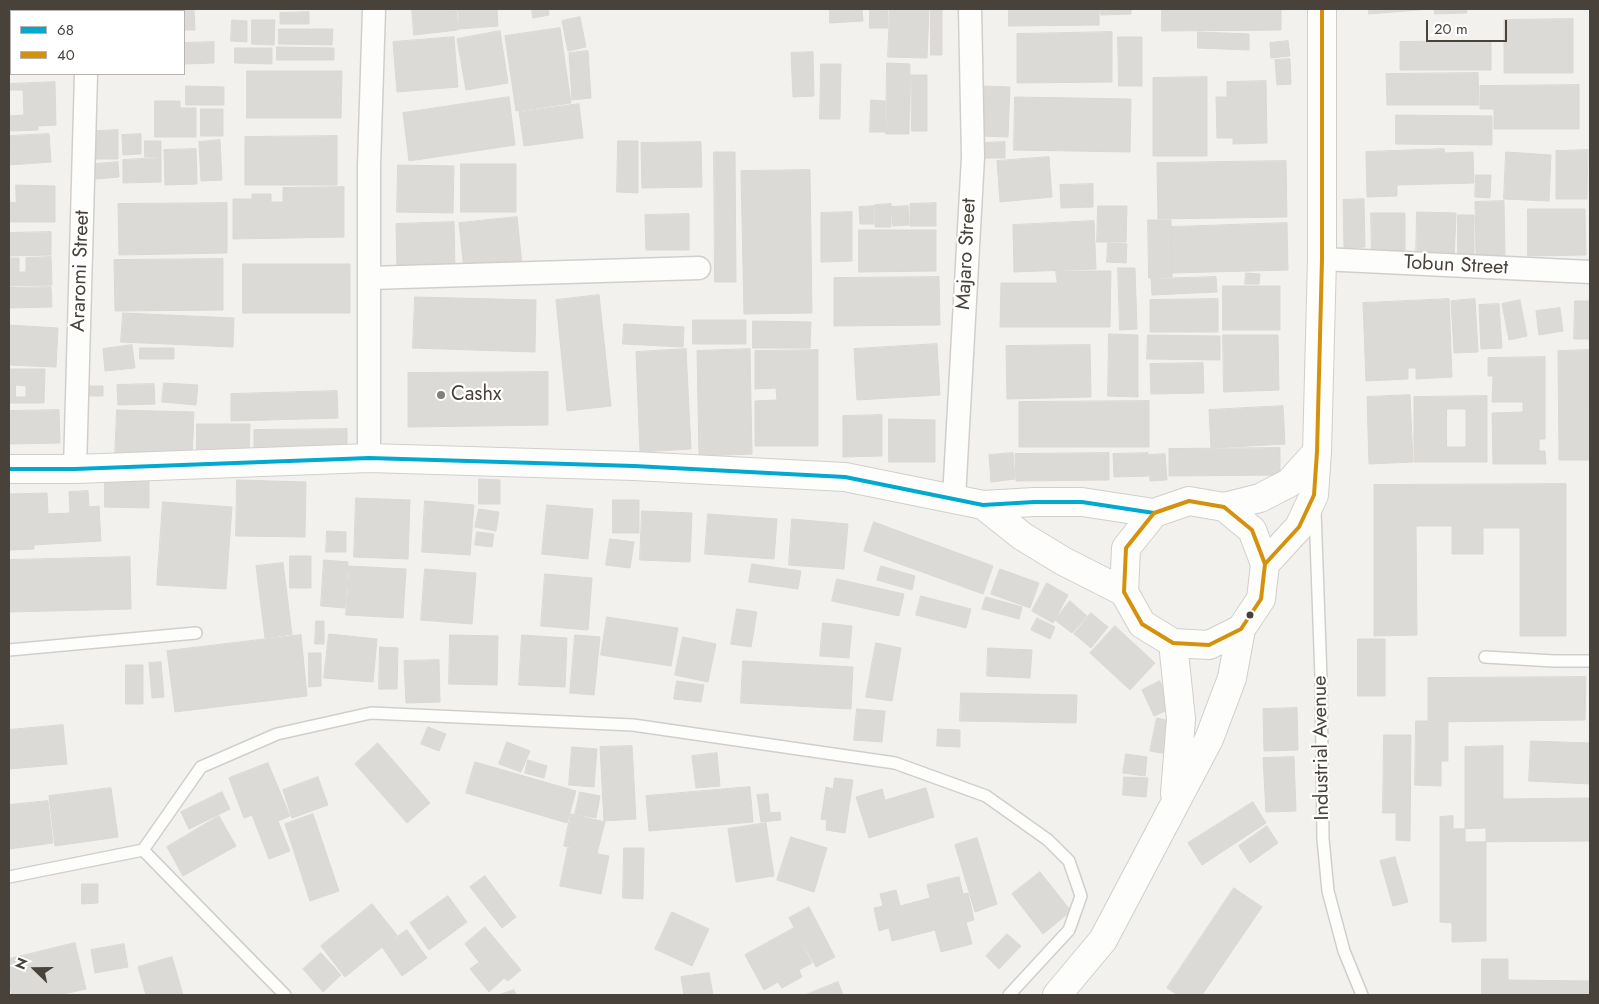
<!DOCTYPE html>
<html>
<head>
<meta charset="utf-8">
<style>
  body { margin:0 }
  #map { position:relative; width:1599px; height:1004px; overflow:hidden; background:#f3f1ee; font-family:Jost,sans-serif }
  canvas { display:block }
  .frame { position:absolute; inset:0; border:10px solid #49423a; pointer-events:none }
  .legend { position:absolute; left:10px; top:10px; width:175px; height:65px; box-sizing:border-box; background:#fff; border:1px solid #b6b3b0; margin:0; padding:6px 9px; list-style:none; font-size:15px; color:#49423a }
  .legend li { display:flex; align-items:center; gap:10px; height:25px }
  .legend b { width:25px; border:1px solid #b6b3b0 }
  .north { position:absolute; left:10px; top:944px; width:50px; height:50px; -webkit-text-stroke:4px #fff; paint-order:stroke; rotate:292deg; font-size:14px; font-weight:700; line-height:20px; text-align:center; color:#49423a }
  .north::after { content:''; display:block; margin:auto; width:18px; height:22px; background:#49423a; clip-path:polygon(50% 0,100% 100%,50% 72%,0 100%) }
  .scale { position:absolute; left:1426px; top:20px; width:81px; height:22px; box-sizing:border-box; border:2px solid #49423a; border-top:0; padding-left:6px; font-size:15px; line-height:18px; white-space:nowrap; color:#49423a; -webkit-text-stroke:4px #fff; paint-order:stroke }
</style>
</head>
<body>
<div id="map">
<canvas width="1599" height="1004"></canvas>
<div class="frame"></div>
<ul class="legend">
<li><b style="height:6px;background:#00a9ce"></b>68</li>
<li><b style="height:6px;background:#d4920c"></b>40</li>
</ul>
<div class="north">N</div>
<div class="scale">20 m</div>
</div>
<script>
const ctx = document.querySelector('canvas').getContext('2d');
ctx.lineJoin = 'round';
function fillPath(path, color) { ctx.fillStyle = color; ctx.fill(path, 'evenodd'); }
function stroke(path, color, width, dash) { ctx.strokeStyle = color; ctx.lineWidth = width; ctx.lineCap = dash ? 'butt' : 'round'; ctx.setLineDash(dash || []); ctx.stroke(path); }
function write(font, color, halo, rows, align = 'center') {
  ctx.font = font + ' Jost,sans-serif'; ctx.lineWidth = 4.5; ctx.setLineDash([]); ctx.textBaseline = 'middle'; ctx.strokeStyle = halo; ctx.fillStyle = color; for (const [text, x, y, turn = 0] of rows) {
    ctx.save(); ctx.translate(x, y); ctx.rotate((+turn || 0) * Math.PI / 180); ctx.textAlign = isNaN(turn) ? turn : align; if (halo) ctx.strokeText(text, 0, 0); ctx.fillText(text, 0, 0); ctx.restore();
  }
}
const building = new Path2D(`
  M9,9H42V11H9Z
  M412,9H456L458,30L414,35Z
  M458,9H497L498,26L459,29Z
  M532,9H548L549,15L533,18Z
  M830,9H862L863,21L830,23Z
  M870,9H888V28H870Z
  M890,9H929L927,58L888,57Z
  M931,9H942V55H931Z
  M1009,9H1099V25L1009,26Z
  M1101,9H1131V14L1101,15Z
  M1162,9H1281V30L1162,31Z
  M1369,9H1430L1369,14Z
  M1435,9H1466L1467,13L1435,14Z
  M194,10L195,30H184V11H173Z
  M309,12V24H280V13Z
  M9,16H11V60H9Z
  M580,17L586,47L568,51L562,21Z
  M1573,19V73H1504V20Z
  M232,20L247,21V42L231,41Z
  M252,20H275L274,45L252,44Z
  M560,28L571,103L516,111L505,36Z
  M279,29H333L332,45L279,44Z
  M500,31L508,83L466,90L457,39Z
  M1112,32V82L1017,83V34Z
  M1198,32L1249,34V50L1198,48Z
  M454,37L458,87L397,92L393,42Z
  M1118,37H1142V86H1119Z
  M1288,41L1290,56L1271,58L1270,43Z
  M1491,41V70H1400V42Z
  M214,42V63L184,64V43Z
  M277,47L334,48V60H277Z
  M235,48H272V64L235,63Z
  M588,51L591,98L572,100L569,53Z
  M813,52L814,96L793,97L791,53Z
  M1290,59L1291,84L1277,85L1275,60Z
  M887,63L910,64L909,134H886Z
  M821,64H841L840,119H820Z
  M247,71H342L341,118H247Z
  M1478,73L1479,105H1387L1386,74Z
  M911,75H927V131H912Z
  M1207,77V156H1153V78Z
  M1266,81L1267,143L1233,144V138H1217L1216,97H1227V82Z
  M55,82L56,125L38,126V130L9,131V103L10,116L24,115L23,90H9V84Z
  M1579,85V129H1494V109H1480V86Z
  M186,86L224,87V105H186Z
  M981,86L1010,87L1008,137L979,136Z
  M509,97L515,145L409,161L403,113Z
  M1015,97L1131,99L1130,152L1014,150Z
  M871,100L885,101V132H870Z
  M155,101H180V108H196V137H155Z
  M579,104L583,138L524,146L519,112Z
  M201,109H223V136H201Z
  M1396,115L1492,116V145L1396,144Z
  M118,130V159H96V131Z
  M49,134L51,162L9,165L10,136Z
  M141,134V154L123,155L122,135Z
  M337,136V185H245V137Z
  M220,140L222,180L201,181L199,142Z
  M145,141H161V157H145Z
  M618,141H638V193L617,192Z
  M701,142L702,187L642,188L641,143Z
  M1005,142V158H985L984,143Z
  M196,149L197,184L165,185L164,150Z
  M1444,149L1445,153L1473,152L1474,183L1397,185V196L1367,197L1366,152Z
  M1588,150L1587,199H1556V151Z
  M714,152H735L736,282H715Z
  M1506,152L1551,155L1549,201L1504,199Z
  M1049,157L1052,197L1000,202L997,161Z
  M161,158V182L123,183V160Z
  M1286,161L1287,217L1158,219L1157,163Z
  M118,162L119,177L96,179L95,164Z
  M461,164H516V212H461Z
  M398,165L454,166L453,213L397,212Z
  M810,170L812,313L744,314L741,171Z
  M1476,175H1491L1490,198L1475,197Z
  M1093,184V207L1061,208L1060,185Z
  M16,185L55,186V222H9V202L16,203Z
  M344,187V237L233,239V199H252V194H271V202H283V188Z
  M1364,199L1365,247L1344,248L1343,200Z
  M1504,201L1505,255H1476L1475,202Z
  M227,203V253L119,255L118,204Z
  M936,203V226H910V204Z
  M891,204V227H875V205Z
  M874,206V224H860L859,207Z
  M908,206L909,225L893,226L891,207Z
  M1098,206H1127L1126,242H1097Z
  M1528,209H1585L1586,255L1528,256Z
  M852,212V261L821,262V213Z
  M1417,212L1456,213L1454,262L1416,261Z
  M1371,213H1405V254L1372,255Z
  M689,214V250H646L645,215Z
  M1458,215H1474V256L1458,255Z
  M517,217L522,264L464,270L459,223Z
  M1148,220H1171L1172,277L1149,278Z
  M1094,221L1096,269L1014,272L1013,225Z
  M454,222L455,268L397,270L396,224Z
  M1287,223L1288,270L1172,273L1171,227Z
  M859,230H936V271L859,272Z
  M51,232V255L9,256V233Z
  M1108,243L1127,244L1126,263L1107,262Z
  M51,257L52,285L9,286V258H19V272H26V258Z
  M223,259V310L115,311L114,260Z
  M243,264H350V313H243Z
  M1118,268H1135L1137,329L1120,330Z
  M1056,271H1111L1110,327H1000L1001,283H1057Z
  M1246,273L1260,274L1259,284H1245Z
  M939,277L940,325L834,326V278Z
  M1216,277L1217,292L1152,295L1151,279Z
  M1223,286H1280V330H1223Z
  M51,287L52,307L9,308V288Z
  M599,295L611,406L567,411L556,300Z
  M415,297L536,300L535,352L413,348Z
  M1218,299V332H1150V300Z
  M1449,299L1452,377L1416,379V368H1408V379L1366,381L1363,303Z
  M1475,299L1478,352L1454,353L1451,301Z
  M1520,300L1527,336L1509,340L1502,304Z
  M1575,301H1590V339H1574Z
  M1499,304L1502,348L1481,349L1479,305Z
  M1560,308L1563,331L1539,335L1536,311Z
  M123,313L234,318L233,347L121,342Z
  M693,320H746V344H693Z
  M753,321L811,322L810,348H753Z
  M624,324L684,327L683,347L623,344Z
  M9,325L58,328L56,367L9,365Z
  M1109,334L1138,335V397L1108,396Z
  M1148,335L1220,336V360L1147,359Z
  M1223,335H1278L1279,390L1224,392Z
  M937,344L940,395L857,400L854,349Z
  M132,345L135,368L105,371L103,349Z
  M1090,345L1091,397L1007,399L1006,346Z
  M140,348H174V359H140Z
  M686,349L691,449L640,452L636,352Z
  M750,349L752,454L699,456L697,351Z
  M818,350V446H755V401L777,400L776,388L755,389V351Z
  M1589,350L1590,460H1559L1558,351Z
  M1545,357V439H1539V451H1545L1546,464H1493L1492,413L1523,412V402H1492L1493,376H1488V358Z
  M1203,363L1204,393L1151,394L1150,364Z
  M9,369H45L44,403H9ZM16,385L26,386V397H16Z
  M548,372V425L408,427V373Z
  M164,383L198,385L196,405L162,402Z
  M154,384L155,404L118,405L117,385Z
  M87,386H103V396H87Z
  M337,391L338,418L231,421V394Z
  M1410,395L1413,462L1369,464L1367,397Z
  M1487,396V462H1414V397ZM1447,409H1466V447H1447Z
  M1149,401V447H1019V402Z
  M1283,406L1285,444L1211,448L1209,410Z
  M59,410L60,443L9,444V411Z
  M117,410L194,412L192,460L115,457Z
  M882,415V456L843,457V416Z
  M889,419L935,420V462H889Z
  M197,424H250L249,455H197Z
  M347,429V453L254,454V430Z
  M1280,448V475L1169,476V449Z
  M1013,453L1015,479L991,482L989,455Z
  M1109,453V480L1016,481L1015,454Z
  M1148,453L1149,476L1114,477L1113,454Z
  M1165,454L1167,480L1150,481L1149,455Z
  M105,474H149V508L105,507Z
  M479,479L500,480V504H479Z
  M237,480L306,482L305,537L236,536Z
  M1566,484V636H1520V528H1483V554H1452V526H1416L1417,635L1374,636V485Z
  M88,491L89,507L99,506L101,541L34,545V549L9,550V494L47,493L48,514L70,513L69,492Z
  M356,498L410,500L408,559L354,557Z
  M613,500H639V533H613Z
  M425,501L474,505L470,555L422,552Z
  M163,502L232,507L226,589L157,585Z
  M547,505L593,509L588,559L542,554Z
  M479,509L499,512L496,531L475,527Z
  M642,511L692,513L690,562L640,560Z
  M708,514L777,519L774,559L705,554Z
  M792,519L848,524L844,569L789,565Z
  M874,522L993,566L983,594L864,551Z
  M327,531L346,532V552H326Z
  M477,532L494,534L492,547L475,545Z
  M610,539L634,542L630,568L606,565Z
  M290,556H311V588H290Z
  M130,557L131,609L9,612V560Z
  M324,560L348,562L345,608L321,606Z
  M283,563L292,634L265,638L256,566Z
  M752,564L801,571L798,589L749,582Z
  M349,566L406,569L403,618L346,615Z
  M881,566L915,576L912,590L877,580Z
  M425,569L476,573L472,624L421,620Z
  M1000,569L1039,583L1030,608L991,594Z
  M545,574L592,578L588,630L541,626Z
  M837,579L904,594L899,616L832,601Z
  M1047,583L1068,595L1053,623L1032,611Z
  M921,596L971,609L966,628L916,615Z
  M986,597L1022,607L1019,619L982,609Z
  M1070,601L1087,616L1072,633L1055,620Z
  M737,609L757,612L751,647L731,644Z
  M1091,613L1108,627L1091,648L1074,634Z
  M607,617L678,628L671,666L601,655Z
  M1037,618L1055,627L1050,639L1031,630Z
  M316,621H324V644H315Z
  M823,623L852,626L849,658L820,656Z
  M1115,626L1155,663L1130,690L1090,653Z
  M329,634L377,639L373,682L324,678Z
  M301,635L307,696L175,712L167,651Z
  M450,635L498,636L497,685L449,684Z
  M522,635L567,638L565,687L519,685Z
  M575,635L600,637L594,695L570,693Z
  M683,637L716,644L708,682L675,675Z
  M1358,639H1385V696H1358Z
  M876,643L901,648L892,701L866,697Z
  M380,647L398,648L397,689H379Z
  M988,648L1032,650L1030,678L987,676Z
  M309,653H321V686L309,687Z
  M439,660L440,702L406,703L404,661Z
  M743,661L853,667L851,709L741,703Z
  M161,662L164,697L152,698L149,663Z
  M126,665H143V704H126Z
  M1586,677L1585,720L1428,722V678Z
  M677,681L704,685L701,702L674,699Z
  M1160,681L1172,708L1154,716L1142,690Z
  M961,693L1077,695L1076,723L960,721Z
  M1297,708L1298,750L1264,751L1263,709Z
  M857,709L885,711L882,742L854,740Z
  M1157,718L1174,722L1167,754L1150,751Z
  M1416,721H1448V761H1441V786L1415,785Z
  M63,725L67,764L9,769V730Z
  M428,727L446,734L439,751L421,744Z
  M938,729L960,730V747L937,746Z
  M1384,735H1411L1410,841L1396,840V813H1383Z
  M1531,741L1590,743V784L1529,781Z
  M507,742L530,751L521,772L499,764Z
  M378,743L430,803L407,823L355,764Z
  M632,746L636,819L604,821L600,747Z
  M1503,746V799L1590,798V841L1465,842V747Z
  M572,747L597,749L594,787L569,785Z
  M717,753L720,786L696,788L692,756Z
  M1126,754L1147,757L1145,776L1123,773Z
  M1294,757L1296,811L1266,812L1263,758Z
  M528,760L547,766L544,778L525,773Z
  M475,762L576,791L567,823L466,793Z
  M268,763L290,816L278,821L290,851L269,859L252,815L244,818L229,778Z
  M318,777L328,805L292,818L283,790Z
  M1124,777L1148,778L1146,797L1123,795Z
  M835,778L853,780L845,833L826,830L827,820L821,819L826,787L833,789Z
  M750,787L753,822L649,831L646,796Z
  M111,788L118,837L55,846L49,796Z
  M926,788L934,817L869,838L856,797L882,789L885,800Z
  M222,792L230,809L189,829L181,812Z
  M580,792L600,796L596,818L575,814Z
  M768,794L770,813L780,812L781,820L761,822L757,795Z
  M48,801L53,843L9,849V805Z
  M1253,802L1266,823L1202,865L1188,843Z
  M313,814L339,891L310,901L285,824Z
  M571,814L605,822L597,853L564,846Z
  M219,816L236,846L183,876L167,847Z
  M1453,816V829L1486,828V941L1452,942V923L1440,922V817Z
  M766,823L774,876L736,882L728,829Z
  M1267,826L1278,843L1250,863L1239,846Z
  M791,837L827,848L814,892L777,880Z
  M977,838L997,904L975,912L955,845Z
  M568,848L609,856L601,894L560,886Z
  M624,848H644L643,899L623,898Z
  M1395,857L1408,902L1393,906L1380,861Z
  M1040,872L1071,911L1043,934L1012,894Z
  M485,876L516,917L502,928L470,887Z
  M959,877L963,894L968,893L974,920L966,922L972,944L941,952L935,930L892,941L889,928L879,931L874,908L883,906L880,894L896,890L900,906L930,898L927,885Z
  M82,884H98V903L82,904Z
  M1234,888L1262,907L1202,995H1178L1167,988Z
  M448,896L467,922L429,950L410,923Z
  M372,904L397,935L345,977L321,946Z
  M809,907L835,957L816,967L789,918Z
  M672,912L709,929L692,966L655,949Z
  M485,927L521,970L508,981L504,978L489,992L470,969L479,962L465,944Z
  M794,928L812,963L799,970L802,977L782,988L778,982L764,990L745,955Z
  M407,930L427,958L402,976L382,947Z
  M1007,934L1021,946L999,969L986,956Z
  M75,943L86,989L59,995H12L9,983V959Z
  M124,944L128,967L95,973L91,950Z
  M321,953L341,975L323,992L303,969Z
  M172,957L183,995H146L138,967Z
  M1482,959H1508V980L1590,981V995H1482Z
  M709,973L713,995H684L681,977Z
  M838,982L843,995H805Z
  M514,990L516,995H499Z`);
const service = new Path2D(`
  M1315,510L1321,678L1323,839L1328,891L1344,951L1362,995
  M9,650L196,633
  M1485,657L1554,661H1590
  M143,850L201,767L277,734L371,713L633,725L895,763L986,796L1048,840L1069,861L1081,896L1069,930L1009,995
  M9,877L143,850L285,995`);
const minor = new Path2D(`
  M88,11V9
  M1322,259L1590,272
  M369,278L699,268
  M369,458V166L374,9
  M75,469L86,74
  M954,498L973,157L970,9`);
const tertiary = new Path2D(`
  M9,469H75L369,458L634,466L845,477L983,505L1034,502H1082L1154,513
  M983,505L1022,536L1063,561L1124,592
  M1224,507L1260,498L1289,483L1317,452
  M1265,564L1252,530L1224,507L1189,501L1154,513L1126,548L1124,592L1142,624L1173,643L1209,645L1241,629L1261,599L1265,564L1299,527L1314,495L1317,452L1322,259V9
  M1173,643L1181,719L1175,793
  M1057,995L1103,940L1209,739L1232,678L1241,629`);
const bus1 = new Path2D(`
  M9,469H75L369,458L634,466L845,477L983,505L1034,502H1082L1154,513`);
const bus2 = new Path2D(`
  M1265,564L1252,530L1224,507L1189,501L1154,513L1126,548L1124,592L1142,624L1173,643L1209,645L1241,629L1261,599L1265,564L1299,527L1314,495L1317,452L1322,259V9`);
const markers = [
  [441,395,5,"#847f79"],
  [1250,615,4.5,"#49423a"]
];
const streetNames = [
  ["Majaro Street",967,254,-87],
  ["Tobun Street",1456,266,3],
  ["Araromi Street",81,271,-88],
  ["Industrial Avenue",1322,748,-91]
];
const poiNames = [
  ["Cashx",451,395]
];
fillPath(building, '#dcdad7');
stroke(building, '#dbd8d4', 1);
stroke(service, '#d1cfcc', 14);
stroke(minor, '#d1cfcc', 25);
stroke(tertiary, '#d1cfcc', 30);
stroke(service, '#fdfdfc', 11);
stroke(minor, '#fdfdfc', 22);
stroke(tertiary, '#fdfdfc', 28);
stroke(bus1, '#00a9ce', 4);
stroke(bus2, '#d4920c', 4);
for (const [x, y, r, color] of markers) { const dot = new Path2D(); dot.arc(x, y, r, 0, 2 * Math.PI); ctx.fillStyle = color; ctx.fill(dot); stroke(dot, '#fff', 2); }
write('20px', '#49423a', '#fff', streetNames);
write('20px', '#49423a', '#fff', poiNames, 'left');
</script>
</body>
</html>
